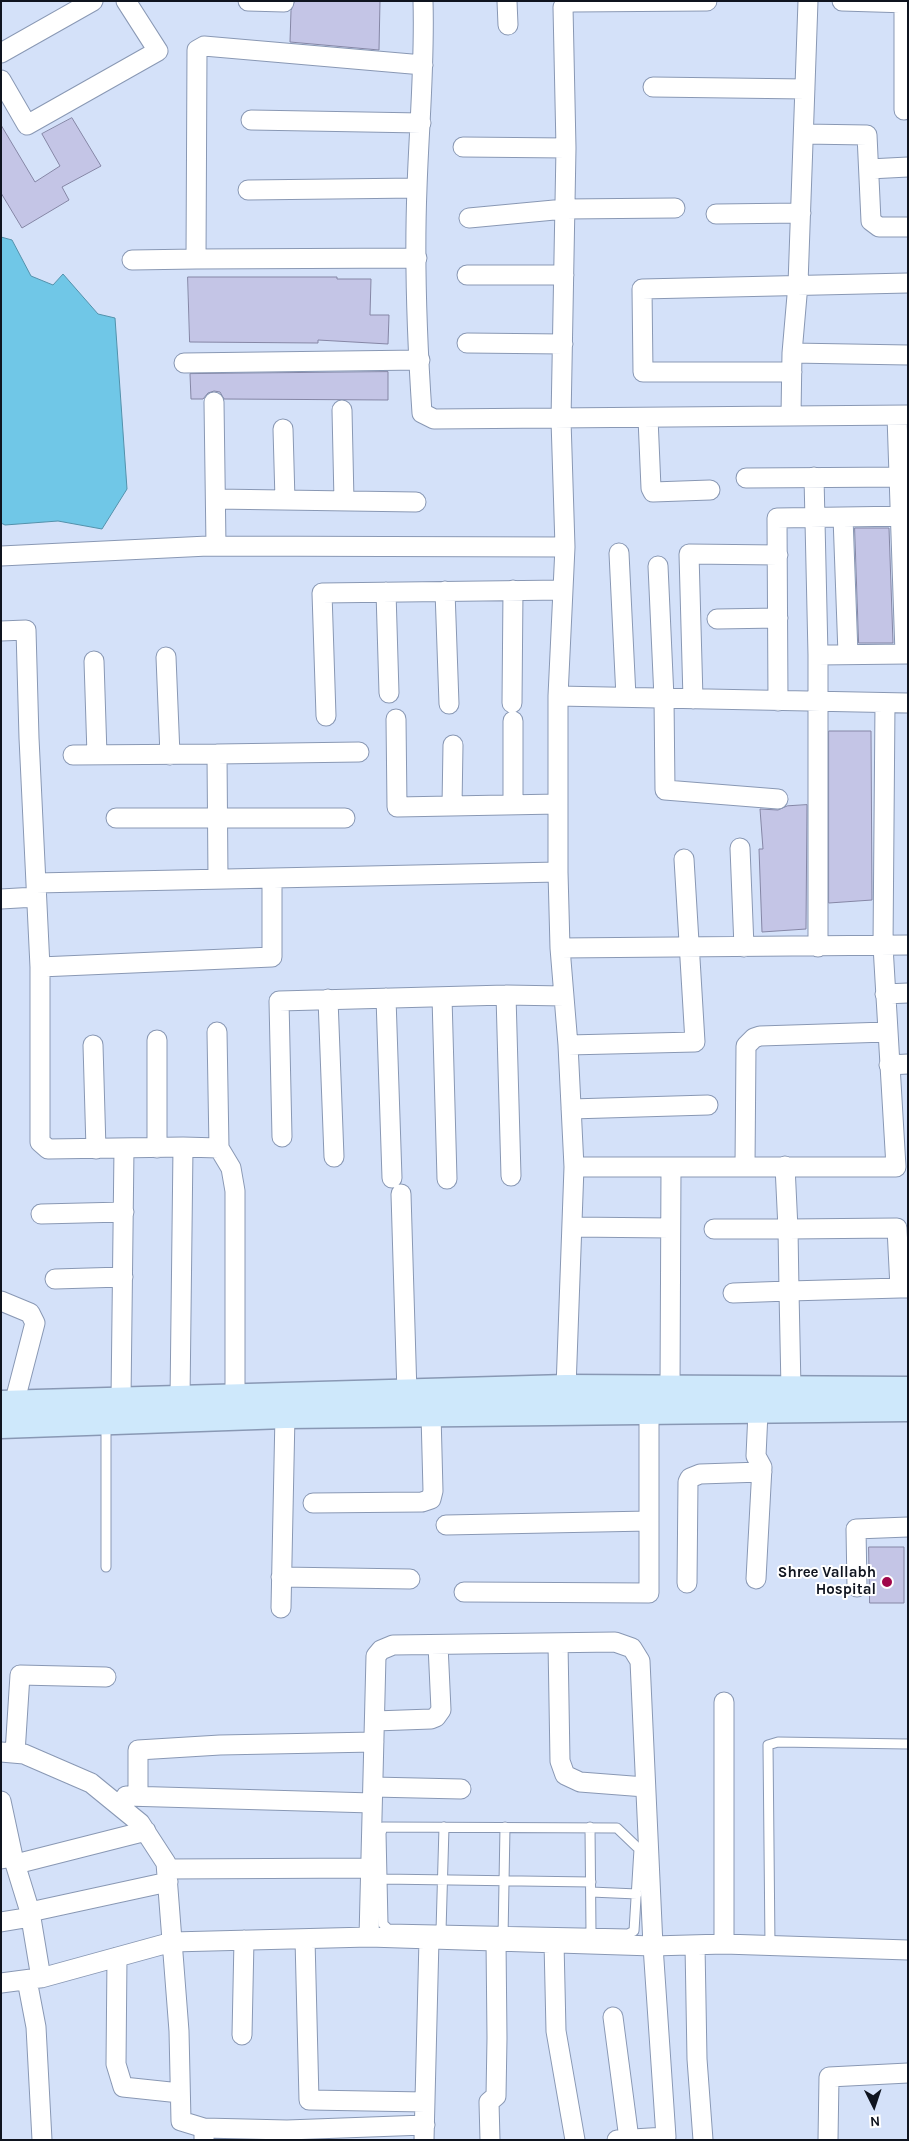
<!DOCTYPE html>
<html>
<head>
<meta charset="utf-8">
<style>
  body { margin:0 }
  #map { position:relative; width:909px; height:2141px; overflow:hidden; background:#d4e1f9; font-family:Karla,sans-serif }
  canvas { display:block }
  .frame { position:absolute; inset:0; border:2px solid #0f141f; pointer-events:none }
  .north { position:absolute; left:849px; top:2081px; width:50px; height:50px; -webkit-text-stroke:4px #fff; paint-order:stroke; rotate:176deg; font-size:14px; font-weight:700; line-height:20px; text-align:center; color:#0f141f }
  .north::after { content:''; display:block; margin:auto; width:18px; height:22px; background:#0f141f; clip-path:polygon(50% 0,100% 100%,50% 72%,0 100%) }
</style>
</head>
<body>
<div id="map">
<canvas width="909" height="2141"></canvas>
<div class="frame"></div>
<div class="north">N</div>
</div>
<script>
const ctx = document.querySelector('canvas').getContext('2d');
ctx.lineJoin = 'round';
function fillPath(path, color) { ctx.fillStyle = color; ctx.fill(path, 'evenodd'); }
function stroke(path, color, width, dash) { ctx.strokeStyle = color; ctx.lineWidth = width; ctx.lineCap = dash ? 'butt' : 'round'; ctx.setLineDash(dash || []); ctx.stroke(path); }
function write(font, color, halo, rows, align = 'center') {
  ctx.font = font + ' Karla,sans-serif'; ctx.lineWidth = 4; ctx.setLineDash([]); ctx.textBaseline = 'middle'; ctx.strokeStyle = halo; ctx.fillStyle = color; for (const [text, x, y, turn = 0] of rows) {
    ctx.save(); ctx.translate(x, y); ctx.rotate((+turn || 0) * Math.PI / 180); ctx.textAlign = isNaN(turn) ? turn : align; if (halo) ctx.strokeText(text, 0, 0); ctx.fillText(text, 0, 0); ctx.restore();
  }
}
const water = new Path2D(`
  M1,237L12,240L31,276L53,285L63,274L98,314L115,318L127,489L102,529L58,521L5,525L1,523Z`);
const building = new Path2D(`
  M295,1H380L379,50L290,42L291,11Z
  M72,118L101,166L62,187L69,200L22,228L1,193V125L35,182L60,166L42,134Z
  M188,277H337V279H371L370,315H389L388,344L318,340V343L190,342Z
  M388,372V400L224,399L220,392L214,391L208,393L203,399H191L190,374Z
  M855,528H889L893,643H859Z
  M829,731H871L872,900L829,903Z
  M807,805L806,929L762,932L759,849H763L760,809L778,810L787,806Z
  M869,1547H904V1603H870Z`);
const lane = new Path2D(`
  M106,1425V1567
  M383,1827L617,1828L639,1849L634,1931L628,1934L388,1929L383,1924L381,1833Z
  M590,1827L591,1933
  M382,1879L591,1882
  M591,1892L637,1894
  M441,1931L444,1827
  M503,1938L505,1827
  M770,1946L768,1745L778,1742L908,1744`);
const street = new Path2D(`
  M248,1L284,2
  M423,1C425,64 419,126 417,188C414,263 417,339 422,413L434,419L908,415
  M507,1L508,25
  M842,1L908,3
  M904,3V110
  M1,53L93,1
  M1,80L27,125L158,51L126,1
  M653,87L805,89
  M251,120L421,123
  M804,134L867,135L871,221L879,227H908
  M463,147L566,148
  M869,169L908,167
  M248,190L417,188
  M716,214L801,213
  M469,218L565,209L675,208
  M417,258L196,259L197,50L204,46L423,65
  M132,260L196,259
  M467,275H564
  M467,343L563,344
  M792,353L908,355
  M184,363L420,360
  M792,372H643L642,289L908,283
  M214,402L216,546
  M342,410L344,501
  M791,415L792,353L798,284L808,1
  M897,416L905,654
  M648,418L651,488L653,492L710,490
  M283,429L285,500
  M814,477L818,655
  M746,478L908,477
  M216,499L416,502
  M843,517L848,654
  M619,553L626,697
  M1,556L208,546L565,547
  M658,566L664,698L665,790L778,799
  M445,591L449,704
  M386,592L389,693
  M717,619L778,618
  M1,631L26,630L29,738L40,967L272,957V879
  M166,657L170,755
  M94,661L97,755
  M558,696L908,703
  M693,699L689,554L778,555
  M778,701L777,518L908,516
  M512,703L513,590
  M326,716L322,593L563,590
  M396,719L397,807L558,804
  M513,721V805
  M73,755L217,754
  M452,806L453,745
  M116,818H345
  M740,848L744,947
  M218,879L217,754L359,752
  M36,883L558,872
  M1,899L36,897
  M818,947V655L908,654
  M560,948L908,945
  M40,967V1142L48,1149L183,1147L180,1399
  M885,994L908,993
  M506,995L511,1176
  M442,997L447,1179
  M386,998L392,1178
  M328,999L334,1157
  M157,1040V1148
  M93,1045L96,1149
  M568,1045L695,1042L684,859
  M889,1065L908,1064
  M571,1109L708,1105
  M282,1137L279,1001L506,995L564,996
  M183,1147L219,1148L217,1032
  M219,1148L231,1168L235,1191V1397
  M745,1166L746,1046L754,1038L760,1036L887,1032
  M574,1167H896L883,946L885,703
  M401,1194L407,1394
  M41,1214L124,1212
  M572,1227L670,1228
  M714,1229H788L785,1166
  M55,1279L123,1277
  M900,1288L897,1228L788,1229L789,1291L900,1288H908
  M733,1293L789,1291L791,1389
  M1,1301L30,1313L35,1323L14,1404
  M566,1388L574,1167L568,1045L560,948L558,872V696L565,547L561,420L566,148L563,7L565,4L572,2L707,1
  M670,1389L671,1167
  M121,1399L124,1148
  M313,1503L422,1502L431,1499L433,1491L431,1414
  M446,1525L649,1521
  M281,1577L410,1579
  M756,1579L762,1467L756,1456L758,1412
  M687,1583L688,1482L690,1478L700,1474L762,1472
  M857,1587L856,1529L908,1527
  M464,1592L649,1593V1410
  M281,1608L285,1415
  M558,1643L560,1761L565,1775L580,1782L645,1787
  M375,1721L431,1719L436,1717L441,1710L438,1645
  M1,1752L24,1754L91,1783L140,1823L166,1863L179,2031L181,2121L204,2128V2140
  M15,1753L20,1675L106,1677
  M373,1787L461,1789
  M126,1796L372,1803
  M138,1796V1750L220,1745L374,1742
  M1,1801L13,1857
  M1,1859L13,1857L30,1912L41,1978L172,1942L369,1937L653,1946L724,1944L908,1950
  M16,1864L146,1831
  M167,1869L371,1868
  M30,1912L168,1882
  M1,1922L31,1917
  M369,1937L376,1656L381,1650L393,1645L615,1642L632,1648L640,1661L653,1946L666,2137L617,2140
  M305,1939L309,2100L425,2102
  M554,1942L556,2031L575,2140
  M724,1944V1702
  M695,1945L697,2059L703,2140
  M117,1957L116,2064L123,2087L180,2093
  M27,1980L36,2027L42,2140
  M1,1983L39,1978
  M613,2017L629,2139
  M242,2035L244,1940
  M204,2128L287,2130L425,2125
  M424,2140L429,1939
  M490,2140L489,2102L496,2096L497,2038L496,1941
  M828,2140L829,2077L908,2073`);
const secondary = new Path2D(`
  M1,1404L566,1388L908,1390
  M1,1425L285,1415L908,1408`);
const markers = [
  [887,1582,6,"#a0064b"]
];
const poiNames = [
  ["Shree Vallabh",876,1573],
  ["Hospital",876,1590]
];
fillPath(water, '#70c7e7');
stroke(water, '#5391ab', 1);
fillPath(building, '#c4c5e6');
stroke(building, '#8586a5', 1);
stroke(lane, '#8998b4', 11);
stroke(street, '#8998b4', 21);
stroke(secondary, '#8998b4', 29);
stroke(lane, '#fff', 9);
stroke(street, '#fff', 19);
stroke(secondary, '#cee8fb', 26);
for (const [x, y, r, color] of markers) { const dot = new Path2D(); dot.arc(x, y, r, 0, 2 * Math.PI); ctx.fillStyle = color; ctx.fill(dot); stroke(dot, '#fff', 2); }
write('bold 15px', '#0f141f', '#fff', poiNames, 'right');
</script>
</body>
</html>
